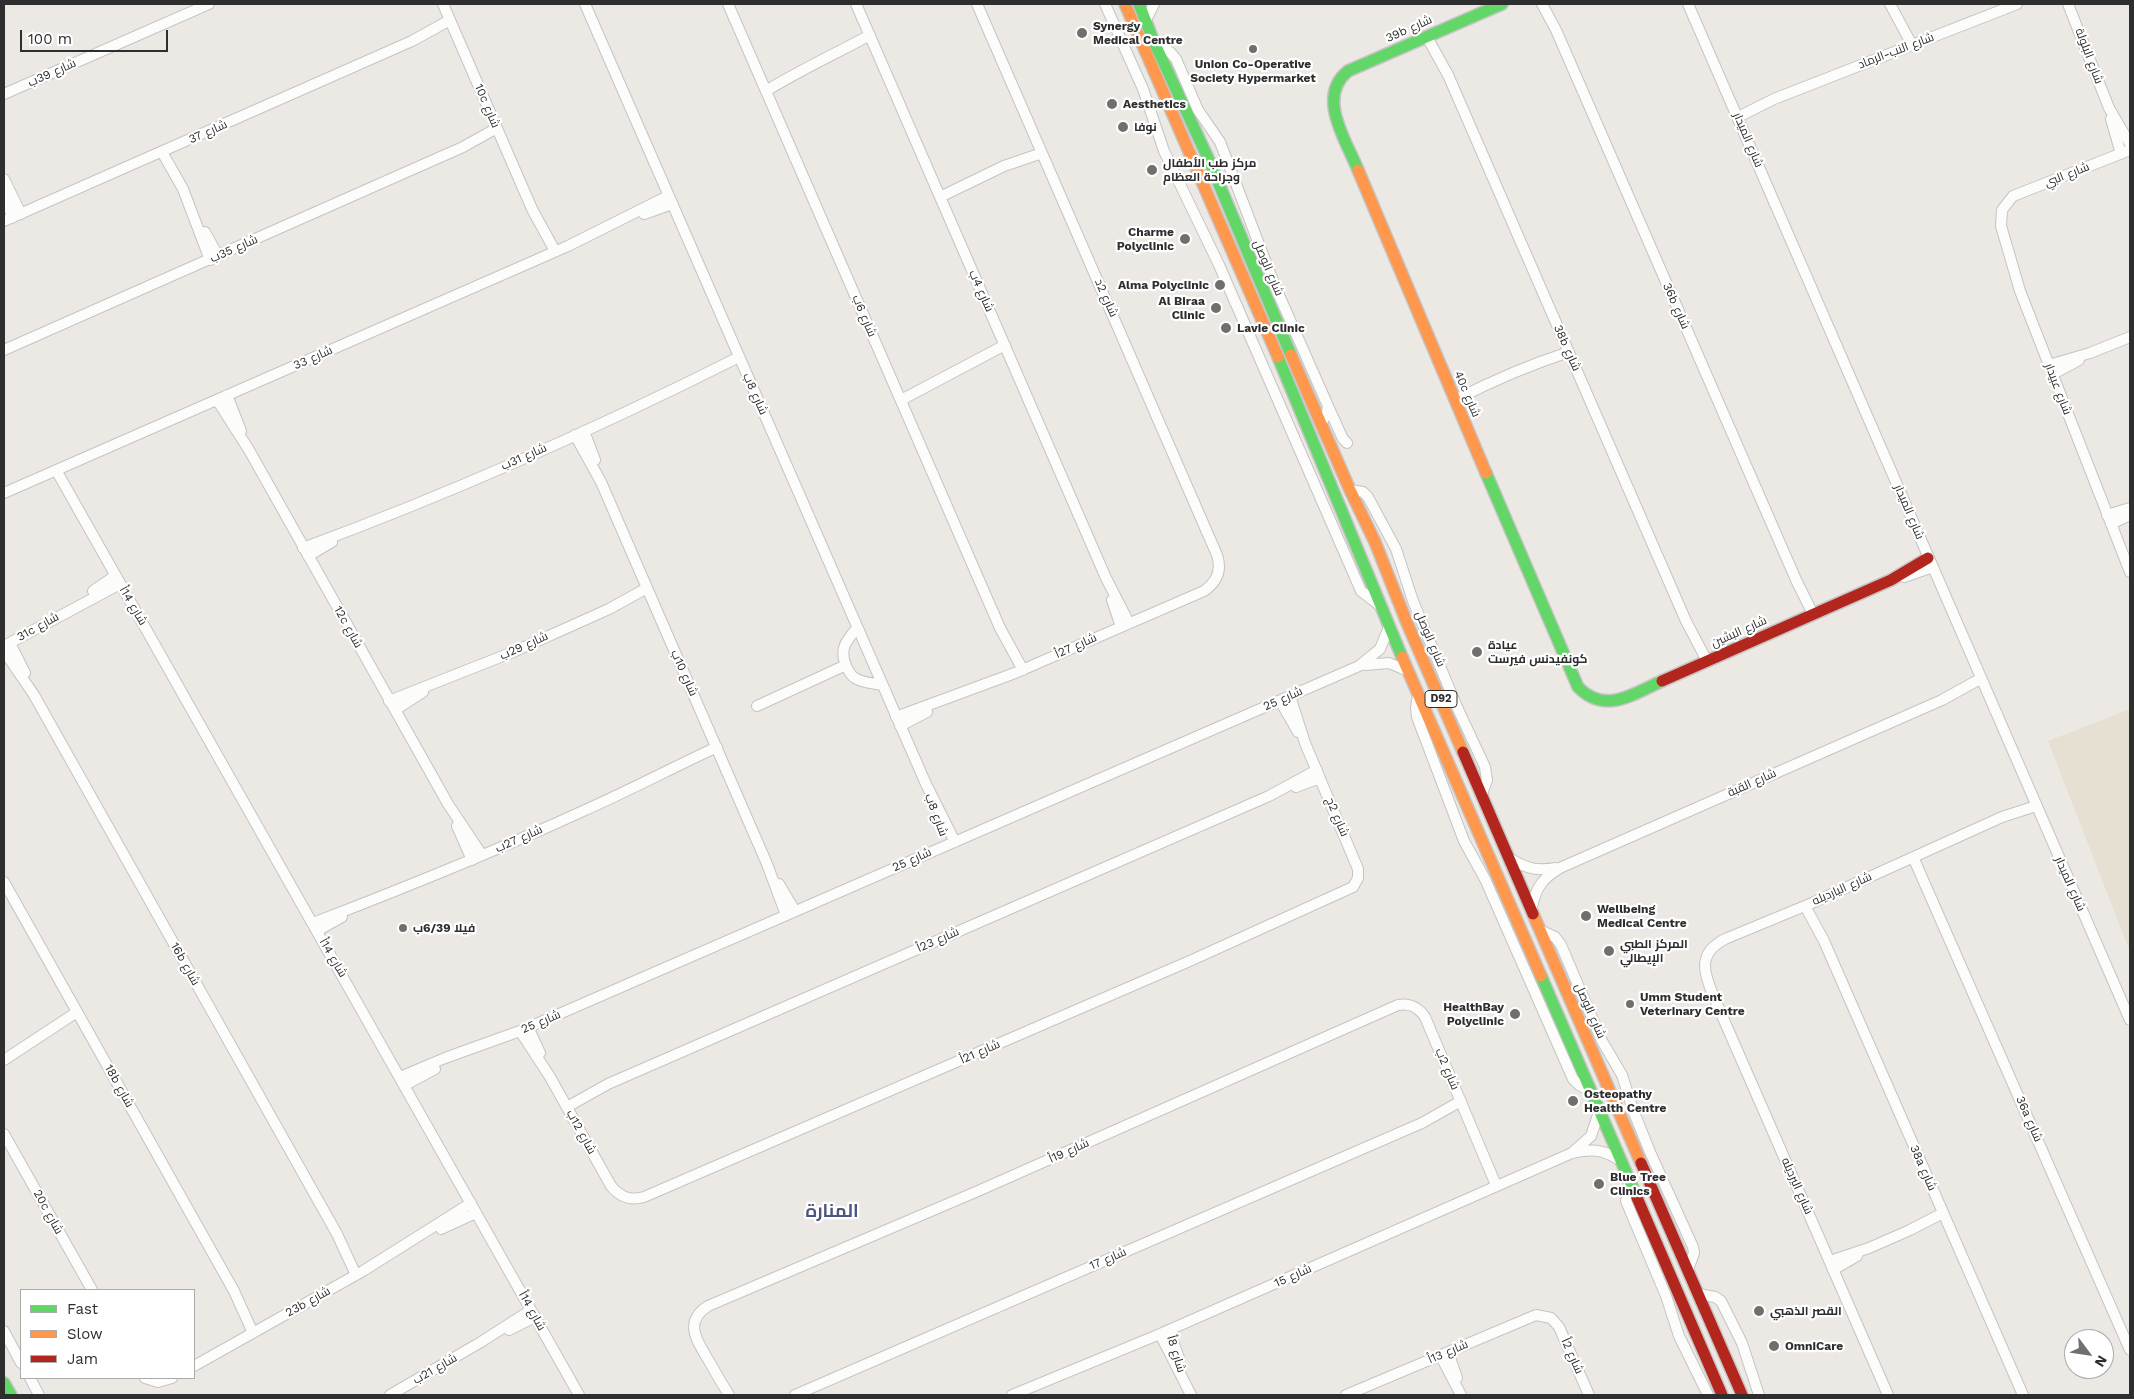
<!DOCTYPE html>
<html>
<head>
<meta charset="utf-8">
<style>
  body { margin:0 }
  #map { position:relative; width:2134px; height:1399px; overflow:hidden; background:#ece8e4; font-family:"Work Sans",sans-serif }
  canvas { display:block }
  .frame { position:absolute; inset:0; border:5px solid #2e2e2e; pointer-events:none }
  .legend { position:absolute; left:20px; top:1289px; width:175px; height:90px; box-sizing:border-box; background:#fff; border:1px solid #ababab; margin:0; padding:6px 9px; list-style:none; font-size:15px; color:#2e2e2e }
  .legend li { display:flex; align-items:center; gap:10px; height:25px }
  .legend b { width:25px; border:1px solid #ababab }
  .north { position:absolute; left:2064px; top:1329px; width:50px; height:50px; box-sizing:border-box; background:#fff; border:1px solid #ababab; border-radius:50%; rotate:121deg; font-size:14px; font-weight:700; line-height:20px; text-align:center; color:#2e2e2e }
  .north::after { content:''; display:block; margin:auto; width:18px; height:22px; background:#706f6e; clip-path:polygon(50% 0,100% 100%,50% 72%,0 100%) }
  .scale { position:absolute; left:20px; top:30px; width:148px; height:22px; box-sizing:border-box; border:2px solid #2e2e2e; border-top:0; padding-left:6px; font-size:15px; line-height:18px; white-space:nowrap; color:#2e2e2e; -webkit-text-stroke:4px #fff; paint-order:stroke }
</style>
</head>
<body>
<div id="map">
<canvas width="2134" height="1399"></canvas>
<div class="frame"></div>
<ul class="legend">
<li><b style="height:6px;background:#63d668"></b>Fast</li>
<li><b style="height:6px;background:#ff974d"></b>Slow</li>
<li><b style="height:6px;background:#b3261e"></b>Jam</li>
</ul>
<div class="north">N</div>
<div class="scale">100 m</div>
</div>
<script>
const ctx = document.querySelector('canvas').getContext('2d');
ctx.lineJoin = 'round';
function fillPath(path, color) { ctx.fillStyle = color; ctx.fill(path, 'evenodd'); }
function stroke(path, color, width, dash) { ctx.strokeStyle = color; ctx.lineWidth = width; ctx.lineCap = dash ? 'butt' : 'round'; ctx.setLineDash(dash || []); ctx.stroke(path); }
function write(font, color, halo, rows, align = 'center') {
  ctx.font = font + ' "Work Sans",Cairo,sans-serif'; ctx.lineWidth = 4.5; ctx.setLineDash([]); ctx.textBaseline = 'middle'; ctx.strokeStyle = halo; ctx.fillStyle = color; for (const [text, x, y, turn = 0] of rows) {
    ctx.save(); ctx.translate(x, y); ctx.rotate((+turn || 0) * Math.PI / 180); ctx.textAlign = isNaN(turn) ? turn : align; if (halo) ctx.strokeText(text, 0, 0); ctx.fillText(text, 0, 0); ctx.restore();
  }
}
const education = new Path2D(`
  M2130,709V952L2048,741Z`);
const street = new Path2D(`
  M443,4L532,209L555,251
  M585,4L926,784L955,842
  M728,4L1000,628L1023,670
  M856,4L1106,578L1129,623
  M1105,4L1143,89L1164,151L1219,265L1361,591L1379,605
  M1542,4L1556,30L1797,582L1813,614
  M1688,4L2130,1020
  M1890,4L1912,45
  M2068,4L2109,108L2130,144
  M1146,20L1154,4
  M1427,37L1448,75L1686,621L1707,661
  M1155,42L1170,52L1176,59L1198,110L1220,142L1275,286L1328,406L1327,413L1321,424
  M766,91C800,70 835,54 870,35
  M4,94L209,4
  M1738,117L1774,99L2017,4
  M2111,119L2121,154
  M2130,150L2013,196L2002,210L2001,226L2020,291L2130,572
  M162,152L183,189L210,260
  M4,179L21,214
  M5,192L12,218
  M940,197L1004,166L1042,153
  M644,214L672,204
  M4,221L412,41L450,20
  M205,232L218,256
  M4,350L463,147L497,128
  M2049,365L2090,353L2130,337
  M2053,374L2079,360
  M227,395L241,431
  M217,400L249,450L448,804L482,855
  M901,400L1005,345
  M1455,400C1492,381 1529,365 1569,352
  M1328,406L1343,439L1347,443
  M584,431L595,460
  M575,435L601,482L767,864L786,915
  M56,470L579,1395
  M1350,490L1363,492L1368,497L1396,549L1413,601L1457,707L1485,767L1487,780L1482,794
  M4,493L568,246L668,196
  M2107,515L2130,508
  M2111,524L2130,515
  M303,548C452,493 598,428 739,357
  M308,556L332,542
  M1904,577L1933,567
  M93,591L115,576
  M1112,600L1121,627
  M857,628C846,641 839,649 846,666C848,670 851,676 855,678C862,683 874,683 882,685
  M10,643L25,673
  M4,646L120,584
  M4,651L34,695L337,1234L356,1275
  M1365,665L1389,663L1408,671
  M1418,695L1416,708L1417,717L1464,841L1485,879L1573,1079L1579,1085L1590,1091
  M389,701L513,652L609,609L647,588
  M1280,701L1298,732
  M757,706L846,665
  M395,710L423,692
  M896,717L1015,673L1204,591C1217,582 1222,570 1217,555L977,4
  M900,726L927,712
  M1296,787L1320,778
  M457,826L472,860
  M1913,857L2130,1350
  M1511,859C1527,869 1538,871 1556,868
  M4,882L234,1291L253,1333
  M779,884L795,911
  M1805,906L1824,941L2023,1395
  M1532,907C1536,886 1544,877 1562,867L1942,700L1980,679
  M313,923C404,888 494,852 583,811C628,791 672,768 717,747
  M1540,930L1555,937L1561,945L1602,1041L1622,1075L1633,1110L1650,1152L1693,1247L1694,1253L1688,1270
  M317,931L342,917
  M528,1027L540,1053
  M520,1031L550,1077L611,1186C620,1197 630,1201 644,1197L1192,960L1353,887L1358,878V869L1305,743L1290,696
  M4,1060L77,1012
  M400,1077L445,1058L520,1031L1359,666L1380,649L1389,627
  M405,1085L435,1069
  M567,1107L608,1084L1269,796L1317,770
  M4,1134L92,1290
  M1574,1151L1591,1136L1599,1112
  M1629,1182L1626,1201L1666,1296L1679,1336L1708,1395
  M441,1229L476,1213
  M1830,1261L1869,1248L1910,1230L1943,1213
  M1833,1270L1857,1256
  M1698,1294L1715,1297L1721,1301L1742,1343L1759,1395
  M509,1330L535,1317
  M1169,1330L1179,1358
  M4,1331L21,1363
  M1160,1334L1191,1395
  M1448,1352L1457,1378
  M1440,1355L1461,1395
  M194,1366L363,1271L471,1203
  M30,1378L39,1395
  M145,1378L158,1382L172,1378
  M390,1395L481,1342L531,1310
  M729,1395C722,1384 715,1372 709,1361C697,1341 683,1322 708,1306L978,1191L1398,1005C1410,1003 1418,1007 1425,1017L1496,1185
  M795,1395L1422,1123L1461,1101
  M1012,1395L1160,1334L1572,1153C1590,1149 1602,1149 1618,1159
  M1346,1395L1536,1315L1551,1318L1559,1327L1589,1395
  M1888,1395L1713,995C1703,971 1698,953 1725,939L1812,903L2002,817L2036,806`);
const fast = new Path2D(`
  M1139,4L1154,42L1208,158L1291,355
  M1358,170C1346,140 1316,97 1348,71L1502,4
  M1278,357L1402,657
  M1486,473L1578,687C1605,715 1633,694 1662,681
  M1541,976L1635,1193
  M4,1383L11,1395`);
const slow = new Path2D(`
  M1125,4L1278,357
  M1358,170L1486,473
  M1291,355L1350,490L1375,542L1407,623L1463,752
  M1402,657L1541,976
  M1533,914L1641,1163`);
const jam = new Path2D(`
  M1662,681L1891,580L1928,558
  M1463,752L1533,914
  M1641,1163L1742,1395
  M1635,1193L1722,1395`);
const markers = [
  [1082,33,6,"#706f6e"],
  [1253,49,5,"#706f6e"],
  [1112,104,6,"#706f6e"],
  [1123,127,6,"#706f6e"],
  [1152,170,6,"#706f6e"],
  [1185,239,6,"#706f6e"],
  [1220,285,6,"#706f6e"],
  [1216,308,6,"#706f6e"],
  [1226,328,6,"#706f6e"],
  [1477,652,6,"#706f6e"],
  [1586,916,6,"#706f6e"],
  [403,928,5,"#706f6e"],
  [1609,951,6,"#706f6e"],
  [1630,1004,5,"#706f6e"],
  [1515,1014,6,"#706f6e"],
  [1573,1101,6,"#706f6e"],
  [1599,1184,6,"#706f6e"],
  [1759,1311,6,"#706f6e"],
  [1774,1346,6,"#706f6e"]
];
const shields = [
  [1441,699,32]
];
const shieldNames = [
  ["D92",1441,699]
];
const poiNames = [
  ["Synergy",1093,26],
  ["Medical Centre",1093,40],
  ["Union Co-Operative",1253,64,"center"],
  ["Society Hypermarket",1253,78,"center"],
  ["Aesthetics",1123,104],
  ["نوفا",1134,127],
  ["مركز طب الأطفال",1163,163],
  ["وجراحة العظام",1163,177],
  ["Charme",1174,232,"right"],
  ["Polyclinic",1174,246,"right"],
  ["Alma Polyclinic",1209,285,"right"],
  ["Al Biraa",1205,301,"right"],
  ["Clinic",1205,315,"right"],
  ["Lavie Clinic",1237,328],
  ["عيادة",1488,645],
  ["كونفيدنس فيرست",1488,659],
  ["Wellbeing",1597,909],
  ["Medical Centre",1597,923],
  ["فيلا 6/39ب",413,928],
  ["المركز الطبي",1620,944],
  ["الإيطالي",1620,958],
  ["Umm Student",1640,997],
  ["Veterinary Centre",1640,1011],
  ["HealthBay",1504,1007,"right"],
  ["Polyclinic",1504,1021,"right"],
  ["Osteopathy",1584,1094],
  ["Health Centre",1584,1108],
  ["Blue Tree",1610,1177],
  ["Clinics",1610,1191],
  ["القصر الذهبي",1770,1311],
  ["OmniCare",1785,1346]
];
const streetNames = [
  ["39b شارع",1409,29,-24],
  ["شارع النب-الرماد",1896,51,-21],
  ["شارع البلولة",2089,56,69],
  ["شارع 39ب",52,73,-24],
  ["10c شارع",487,106,67],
  ["شارع 37",208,132,-24],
  ["شارع الميدار",1748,140,67],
  ["شارع البي",2067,175,-22],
  ["شارع 35ب",234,249,-24],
  ["شارع الوصل",1268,268,67],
  ["شارع 4ب",981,291,66],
  ["شارع 2د",1106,298,66],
  ["36b شارع",1676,306,66],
  ["شارع 6ب",864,316,67],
  ["38b شارع",1567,348,66],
  ["شارع 33",313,358,-24],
  ["شارع عبيدار",2058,389,69],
  ["شارع 8ب",755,394,66],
  ["40c شارع",1467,394,67],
  ["شارع 31ب",524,457,-24],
  ["شارع الميدار",1909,512,67],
  ["شارع 14أ",133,606,60],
  ["31c شارع",38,627,-29],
  ["12c شارع",348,627,61],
  ["شارع البشين",1739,632,-24],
  ["شارع الوصل",1430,639,67],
  ["شارع 29ب",524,646,-24],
  ["شارع 27أ",1076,646,-24],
  ["شارع 10ب",684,673,66],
  ["شارع 25",1283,699,-24],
  ["شارع القبة",1752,783,-24],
  ["شارع 8ب",936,815,69],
  ["شارع 2ج",1337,817,67],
  ["شارع 27ب",519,839,-24],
  ["شارع 25",912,860,-24],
  ["شارع الميدار",2070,884,66],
  ["شارع اليارديله",1842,889,-24],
  ["شارع 23أ",938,940,-24],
  ["شارع 14أ",333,958,60],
  ["16b شارع",185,964,61],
  ["شارع الوصل",1590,1011,66],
  ["شارع 25",541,1022,-23],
  ["شارع 21أ",980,1052,-24],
  ["شارع 2ب",1447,1069,67],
  ["18b شارع",119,1086,61],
  ["36a شارع",2029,1119,66],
  ["شارع 12ب",581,1132,61],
  ["شارع 19أ",1069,1151,-24],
  ["38a شارع",1923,1168,66],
  ["شارع اليرديله",1797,1186,66],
  ["20c شارع",48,1212,61],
  ["شارع 17",1108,1259,-23],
  ["شارع 15",1293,1276,-24],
  ["23b شارع",308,1302,-29],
  ["شارع 14أ",532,1311,61],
  ["شارع 13أ",1448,1352,-23],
  ["شارع 8أ",1176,1354,73],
  ["شارع 2أ",1572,1356,66],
  ["شارع 21ب",435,1369,-30]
];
const districtNames = [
  ["المنارة",832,1212]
];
fillPath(education, '#e6e0d3');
stroke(street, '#c5c4c5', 12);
stroke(fast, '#c5c4c5', 14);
stroke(slow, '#c5c4c5', 14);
stroke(jam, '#c5c4c5', 14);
stroke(street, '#fcfcfb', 10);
stroke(fast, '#63d668', 11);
stroke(slow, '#ff974d', 11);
stroke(jam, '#b3261e', 11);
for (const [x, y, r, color] of markers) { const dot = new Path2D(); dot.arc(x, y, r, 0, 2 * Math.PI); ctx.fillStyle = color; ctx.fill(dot); stroke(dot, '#fff', 2); }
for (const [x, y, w] of shields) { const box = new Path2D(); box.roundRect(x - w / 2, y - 8.5, w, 17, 4); ctx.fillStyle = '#fff'; ctx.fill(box); stroke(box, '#2e2e2e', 1); }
write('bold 11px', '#2e2e2e', null, shieldNames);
write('bold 12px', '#2e2e2e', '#fff', poiNames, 'left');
write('12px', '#2e2e2e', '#fff', streetNames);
write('bold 18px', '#4d5680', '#fff', districtNames);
</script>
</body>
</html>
